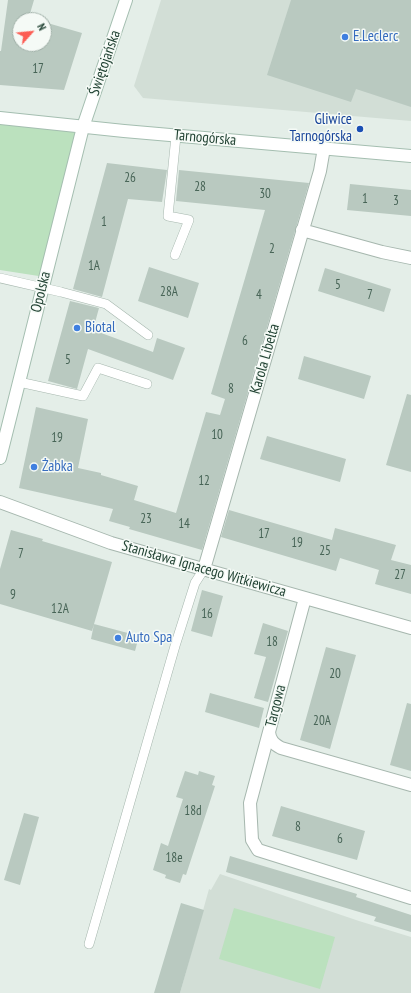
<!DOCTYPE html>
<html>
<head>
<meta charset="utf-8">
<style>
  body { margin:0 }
  #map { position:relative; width:411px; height:993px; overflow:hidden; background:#e4eee8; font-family:"PT Sans Narrow",sans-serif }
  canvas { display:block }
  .north { position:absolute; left:12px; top:12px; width:40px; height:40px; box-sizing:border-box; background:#f5faf6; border:1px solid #a0b0a8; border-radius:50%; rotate:63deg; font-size:11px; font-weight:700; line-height:16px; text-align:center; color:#214233 }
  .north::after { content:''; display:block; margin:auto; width:14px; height:18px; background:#fc5d54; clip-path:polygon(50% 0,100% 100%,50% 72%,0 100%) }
</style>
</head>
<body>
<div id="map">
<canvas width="411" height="993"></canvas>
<div class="north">N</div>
</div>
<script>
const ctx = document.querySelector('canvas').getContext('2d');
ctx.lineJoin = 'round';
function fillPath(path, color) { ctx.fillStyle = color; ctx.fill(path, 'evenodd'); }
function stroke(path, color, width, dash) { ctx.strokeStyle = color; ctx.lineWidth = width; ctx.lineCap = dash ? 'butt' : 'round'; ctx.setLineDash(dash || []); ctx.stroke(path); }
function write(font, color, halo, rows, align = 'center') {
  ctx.font = font + ' "PT Sans Narrow",sans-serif'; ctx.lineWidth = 3; ctx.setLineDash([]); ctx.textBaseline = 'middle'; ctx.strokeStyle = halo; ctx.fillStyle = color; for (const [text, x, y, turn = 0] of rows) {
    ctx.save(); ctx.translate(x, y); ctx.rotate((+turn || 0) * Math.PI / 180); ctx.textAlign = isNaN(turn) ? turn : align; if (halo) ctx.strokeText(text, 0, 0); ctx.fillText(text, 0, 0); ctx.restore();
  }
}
const built = new Path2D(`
  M161,0H411V121L143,98L134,86Z
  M220,874L359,921L411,937V993H180L209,889L211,890Z`);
const green = new Path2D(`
  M0,118L83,127L45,277L0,270Z
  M234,908L335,937L320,989L219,959Z`);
const building = new Path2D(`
  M8,0H34L29,17L39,20H20V44H44V22L82,33L64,90L0,85V51H1Z
  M291,0H411V107L356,89L351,102L267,75Z
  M107,163L167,170L162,202L128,199L102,297L73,289Z
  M179,170L309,183L202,550L129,529L130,527L109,521L113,509L19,488L36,407L88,419L78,468L101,473V475L138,486L134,500L176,513L206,412L220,415L225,399L211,394L265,210L176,201Z
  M350,184L411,190V216L347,210Z
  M149,267L199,283L188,318L138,301Z
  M325,268L391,289L384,312L318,291Z
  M70,301L99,308L93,330L153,352L157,338L185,348L173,380L88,349L77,389L48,381Z
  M304,356L371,376L364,399L298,379Z
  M407,394L411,395V472L386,465Z
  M267,436L346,459L340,482L260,459Z
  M229,510L332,540L335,528L396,545L391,560L411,565V594L375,584L379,570L340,558L336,571L221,537Z
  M11,530L43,539L42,541L112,562L92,631L0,604V569Z
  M202,590L223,596L212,637L191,631Z
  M263,623L288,631L268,702L254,698L266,657L254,654Z
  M94,624L139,636L135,651L91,639Z
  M326,647L356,655L330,749L300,740Z
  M210,693L264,708L259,728L205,712Z
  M407,703L411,704V771L390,765Z
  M185,771L198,775L199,771L215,776L212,785L215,786L186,875L183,874L180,883L165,878L166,875L153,870L161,843L168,846L183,799L176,797Z
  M281,806L365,831L357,860L272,836Z
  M24,813L39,817L20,885L4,880Z
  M230,856L357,894L356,897L411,915V932L374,921L376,917L226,872Z
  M181,903L204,910L180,993H154Z`);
const lane = new Path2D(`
  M175,255L189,220L168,216L176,136
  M0,278L61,292L106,304L148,335
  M19,382L83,396L98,368L147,384
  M89,944L175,646L195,583L204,569`);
const street = new Path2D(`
  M302,230L382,252L411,258
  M0,502L111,543L411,628
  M204,569L320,171L324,148
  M305,598L269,732C270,741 274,744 281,748L411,785
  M269,732L250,803L252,840L258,850L411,898`);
const secondary = new Path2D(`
  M0,118L124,131L411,156
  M0,458L83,127L126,0`);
const markers = [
  [345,37,4,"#3f7fe0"],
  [360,129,4,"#1a4fb4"],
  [77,328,4,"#3f7fe0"],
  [34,467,4,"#3f7fe0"],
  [118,638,4,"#3f7fe0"]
];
const numberNames = [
  ["17",38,69],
  ["26",130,178],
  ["28",200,187],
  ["30",265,194],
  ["1",365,199],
  ["3",396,201],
  ["1",104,222],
  ["2",272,249],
  ["1A",94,266],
  ["5",338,285],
  ["28A",169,292],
  ["4",259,295],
  ["7",370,295],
  ["6",245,341],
  ["5",68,360],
  ["8",231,389],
  ["10",217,435],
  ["19",57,438],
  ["12",204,481],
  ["23",146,519],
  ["14",184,524],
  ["17",264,534],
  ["19",297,543],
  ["25",325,551],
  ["7",21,554],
  ["27",400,575],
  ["9",13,595],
  ["12A",60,609],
  ["16",207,614],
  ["18",272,642],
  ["20",335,674],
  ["20A",322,721],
  ["18d",193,811],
  ["8",298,827],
  ["6",340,839],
  ["18e",174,858]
];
const shopNames = [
  ["E.Leclerc",353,37],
  ["Biotal",85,328],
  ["Żabka",42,467],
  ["Auto Spa",126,638]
];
const streetNames = [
  ["Świętojańska",105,63,-71],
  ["Tarnogórska",205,138,5],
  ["Opolska",41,292,-76],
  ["Karola Libelta",265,359,-74],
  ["Stanisława Ignacego Witkiewicza",204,569,16],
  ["Targowa",276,706,-76]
];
const transitNames = [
  ["Gliwice",352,120],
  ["Tarnogórska",352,137]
];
fillPath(built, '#d2ded6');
fillPath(green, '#bbe1be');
fillPath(building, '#b9c9c0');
stroke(lane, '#a6b7ae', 10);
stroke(street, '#a6b7ae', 14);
stroke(secondary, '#a4beb0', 14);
stroke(lane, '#fff', 9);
stroke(street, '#fff', 12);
stroke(secondary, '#fff', 12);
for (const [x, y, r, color] of markers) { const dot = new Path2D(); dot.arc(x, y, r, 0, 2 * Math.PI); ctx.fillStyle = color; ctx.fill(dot); stroke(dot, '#f5faf6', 1.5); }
write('13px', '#476456', null, numberNames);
write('15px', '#366cbe', '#f5faf6', shopNames, 'left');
write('15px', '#214233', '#f5faf6', streetNames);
write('15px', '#164399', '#f5faf6', transitNames, 'right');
</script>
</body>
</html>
